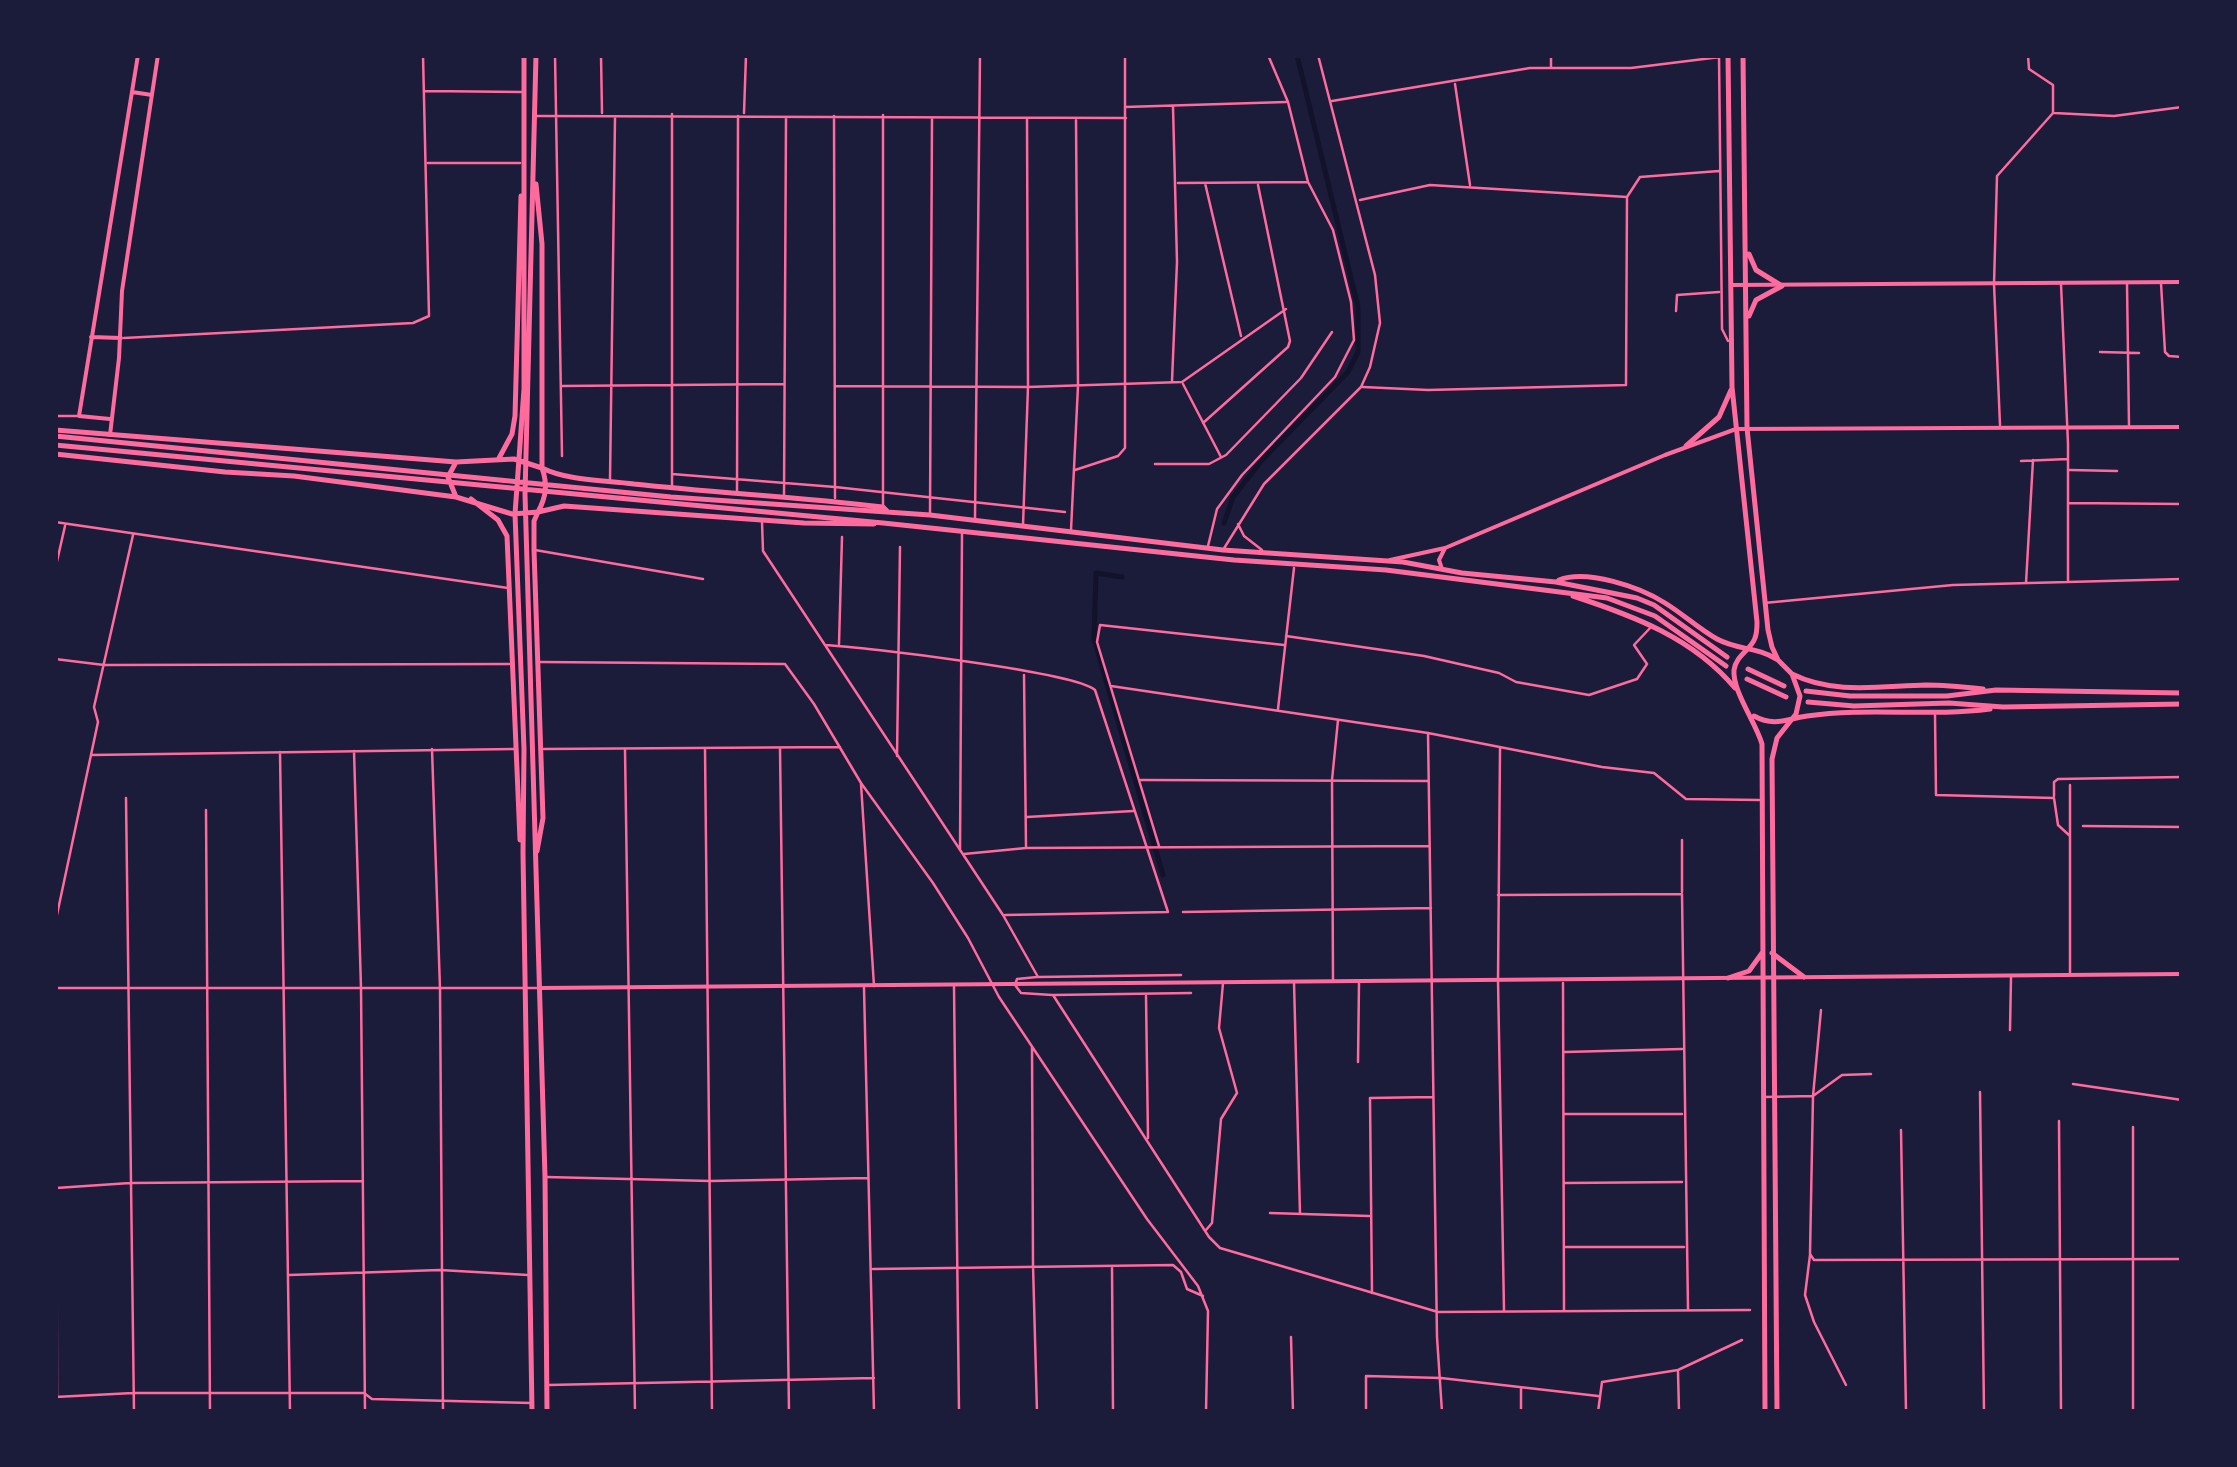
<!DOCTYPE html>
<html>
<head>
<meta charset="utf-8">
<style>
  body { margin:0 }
  #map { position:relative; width:2237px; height:1467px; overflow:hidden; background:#1b1b3a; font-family:"Crimson Pro",serif }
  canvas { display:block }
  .frame { position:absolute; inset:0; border:58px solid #1b1b3a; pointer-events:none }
</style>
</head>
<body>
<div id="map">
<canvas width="2237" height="1467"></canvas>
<div class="frame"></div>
</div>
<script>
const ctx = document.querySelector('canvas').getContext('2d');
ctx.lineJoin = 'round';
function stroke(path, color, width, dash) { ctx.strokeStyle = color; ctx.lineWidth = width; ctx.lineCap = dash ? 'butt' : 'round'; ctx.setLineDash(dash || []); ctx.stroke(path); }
const canal = new Path2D(`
  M1224,523L1233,497L1263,459L1348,372L1358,352V307L1297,55
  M1122,577L1096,573L1094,639L1163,875`);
const minor = new Path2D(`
  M555,55L562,456
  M601,55L602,113
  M1719,55L1722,329L1728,341
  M1551,67V55
  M1455,84L1470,185
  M425,91L522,92
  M1332,101L1530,68H1631L1720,57
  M1125,107L1286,102
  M744,113L746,55
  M2054,113L2114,116L2182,107
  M537,116L1126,118
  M834,116L835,498
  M428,163H520
  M1178,183L1308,182
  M1205,183L1241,336
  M1360,200L1430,185L1627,197L1640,177L1719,171
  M2161,283L2165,352L2169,356L2182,357
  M2061,284L2068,444V581
  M2127,284L2129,426
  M1676,311L1677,295L1719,292
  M124,338L413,323L429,316L423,55
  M2100,352L2139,353
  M1172,381L1177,262L1173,107
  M1183,384L1221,457
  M562,386L784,384
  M835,386L1028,387L1182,382L1286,309
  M1363,387L1428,390L1626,385L1627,197
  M55,416H77
  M1203,423L1288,347L1290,341L1258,185
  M2000,425L1994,284L1997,176L2053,113V85L2029,69L2028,55
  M2021,461L2068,459
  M1155,464H1209L1226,455L1301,378L1332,332
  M1075,470L1118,456L1125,448V55
  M2070,470L2117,471
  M672,474L835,487L1065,512
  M610,479L615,118
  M672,486V114
  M737,493L738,116
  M784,495L786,118
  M2069,503L2182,504
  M883,506V115
  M930,515L932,118
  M975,518L980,55
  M55,522L508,588
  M762,522L763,551L1003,915L1038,977L1181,975
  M1238,524L1244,536L1262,550
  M1023,525L1028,387L1027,118
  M1071,530L1078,386L1076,120
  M1208,546L1217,509L1242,475L1335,377L1354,340L1351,302L1333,230L1308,182L1288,102L1268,55
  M535,550L703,579
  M1223,550L1264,484L1361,387L1370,367L1380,323L1375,275L1318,55
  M55,570L65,526
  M2026,583L2033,460
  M1764,603L1953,585L2182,579
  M1286,636L1424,656L1499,673L1516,682L1589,695L1637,679L1647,664L1634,645L1652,626
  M839,644L842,537
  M825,645C863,647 1075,672 1095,690L1168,912L1005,915
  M55,659L104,665L509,664
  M540,662L785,664L814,704L861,783L933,883L968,938L999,997L1147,1219L1198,1286L1208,1311L1206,1412
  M1024,675L1026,847
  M1111,686L1428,733L1602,767L1654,773L1686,799L1759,800
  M1278,709L1294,568
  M1935,715L1936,795L2054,798L2058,825L2070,836
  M1428,733L1437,1337L1442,1412
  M432,749L440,989L443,1412
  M544,749L840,747
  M705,749L712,1412
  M780,749L789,1412
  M1500,749L1498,980L1504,1310
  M625,750L635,1412
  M354,751L361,988L365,1412
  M280,752L290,1412
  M91,755L514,749
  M897,756L900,547
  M1141,780L1427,781
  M861,784L874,986
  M2054,796V782L2058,779L2182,777
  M126,798L134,1412
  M206,810L210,1412
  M1027,817L1133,811
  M2083,826L2182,827
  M1159,846L1097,642L1100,625L1284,645
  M960,850L962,533
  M964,854L1026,848L1429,846
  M1682,892V840
  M1498,895L1682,894L1688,1309
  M1183,912L1431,908
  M55,924L98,722L94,707L133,535
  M2070,973V785
  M1037,977L1017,979L1015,985L1021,993L1052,995
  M1333,980L1332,780L1338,720
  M1294,982L1300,1214
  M1563,983L1564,1310
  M954,987L959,1412
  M55,988H539
  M864,988L874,1412
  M56,989L57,1396
  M1191,993L1053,995L1209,1237L1220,1248L1438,1312L1750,1310
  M1146,996L1148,1138
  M1821,1010L1813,1096L1842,1075L1871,1074
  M2010,1030L2011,977
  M1032,1047L1033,1265L1037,1412
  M1565,1052L1682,1049
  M1358,1062L1359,983
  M2073,1084L2182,1100
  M1980,1092L1984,1412
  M1764,1097L1813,1096L1810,1254L1814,1260L2182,1259
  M1565,1114H1682
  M2059,1121L2061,1412
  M1901,1130L1906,1412
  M546,1177L710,1181L868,1178
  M1565,1183L1682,1182
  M56,1188L130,1183L363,1181
  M1270,1213L1369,1216
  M1206,1230L1212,1223L1221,1119L1237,1093L1219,1028L1223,983
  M1564,1247H1684
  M1810,1255L1805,1295L1814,1322L1846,1385
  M1112,1267L1113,1412
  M873,1269L1173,1265L1181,1272L1187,1289L1203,1296
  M289,1275L440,1270L528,1275
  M1372,1293L1370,1098L1433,1097
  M1291,1337L1293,1412
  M1678,1372L1679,1412
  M548,1385L874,1378
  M1521,1389V1412
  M55,1397L133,1393H364L372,1399L531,1403
  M1366,1412V1376L1441,1378L1598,1396
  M1598,1412L1602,1382L1678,1370L1742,1340
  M2133,1412V1127`);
const tertiary = new Path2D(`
  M132,92L152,95
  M91,337L121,338
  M110,419L79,416L138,55
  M110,435L119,358L122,291L158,55`);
const secondary = new Path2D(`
  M1732,285L2182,282
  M1390,560L1445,548L1665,455L1736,429L2182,427
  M1442,569L1439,560L1445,548
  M540,988L2182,974`);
const primary = new Path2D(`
  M524,55V389L515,514L524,749L523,853L532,1412
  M536,55L525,494L545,1177L547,1412
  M1728,55L1732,387L1757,622C1757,627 1757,633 1755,638C1751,650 1736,655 1734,670C1732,690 1756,723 1762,744L1765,1412
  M1743,55L1747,428L1768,630L1772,647L1778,660L1792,674L1800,696L1796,714L1777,738L1772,759L1777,1412
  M536,184L542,244V468C568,481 605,480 634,484C717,493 800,497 883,507L887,511
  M1749,254L1756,270L1782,286
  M1749,316L1756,300L1782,286
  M55,430L456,462
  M55,436L671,497L930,515L1223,550L1403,562L1462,573L1556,582L1637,598L1654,605L1727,657
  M55,445L883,523L1234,560L1386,570L1607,598L1655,616L1726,666
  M1686,446L1719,417L1731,390
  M55,454L225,472L294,476L456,497
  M514,459L542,468C548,485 546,497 538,512L512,514L456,497L448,477L456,462Z
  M498,460L512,434L515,416L521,196
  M471,499L498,520L507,536L520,840
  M1559,580C1587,569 1640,587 1665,603C1683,614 1699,629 1717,639C1737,650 1758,647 1776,659
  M1573,596C1634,616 1693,638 1735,688
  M1748,669L1784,686
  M1792,674C1834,695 1881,686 1926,685C1945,685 1964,687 1983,689
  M1747,679L1786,697
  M1806,691L1850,696H1947L1996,690L2182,693
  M1808,702L1854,706L1949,703L2003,707L2182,704
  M1754,716C1774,727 1787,719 1807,716C1868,707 1930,717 1990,709
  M537,851L543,818L534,550V521L538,512L564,506L804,523L874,524
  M1772,953L1804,977
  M1728,978L1749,971L1762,953`);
stroke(canal, '#12122b', 5);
stroke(minor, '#ff6b9d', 2.5);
stroke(tertiary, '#ff6b9d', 4);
stroke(secondary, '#ff6b9d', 4);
stroke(primary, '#ff6b9d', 5);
</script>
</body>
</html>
